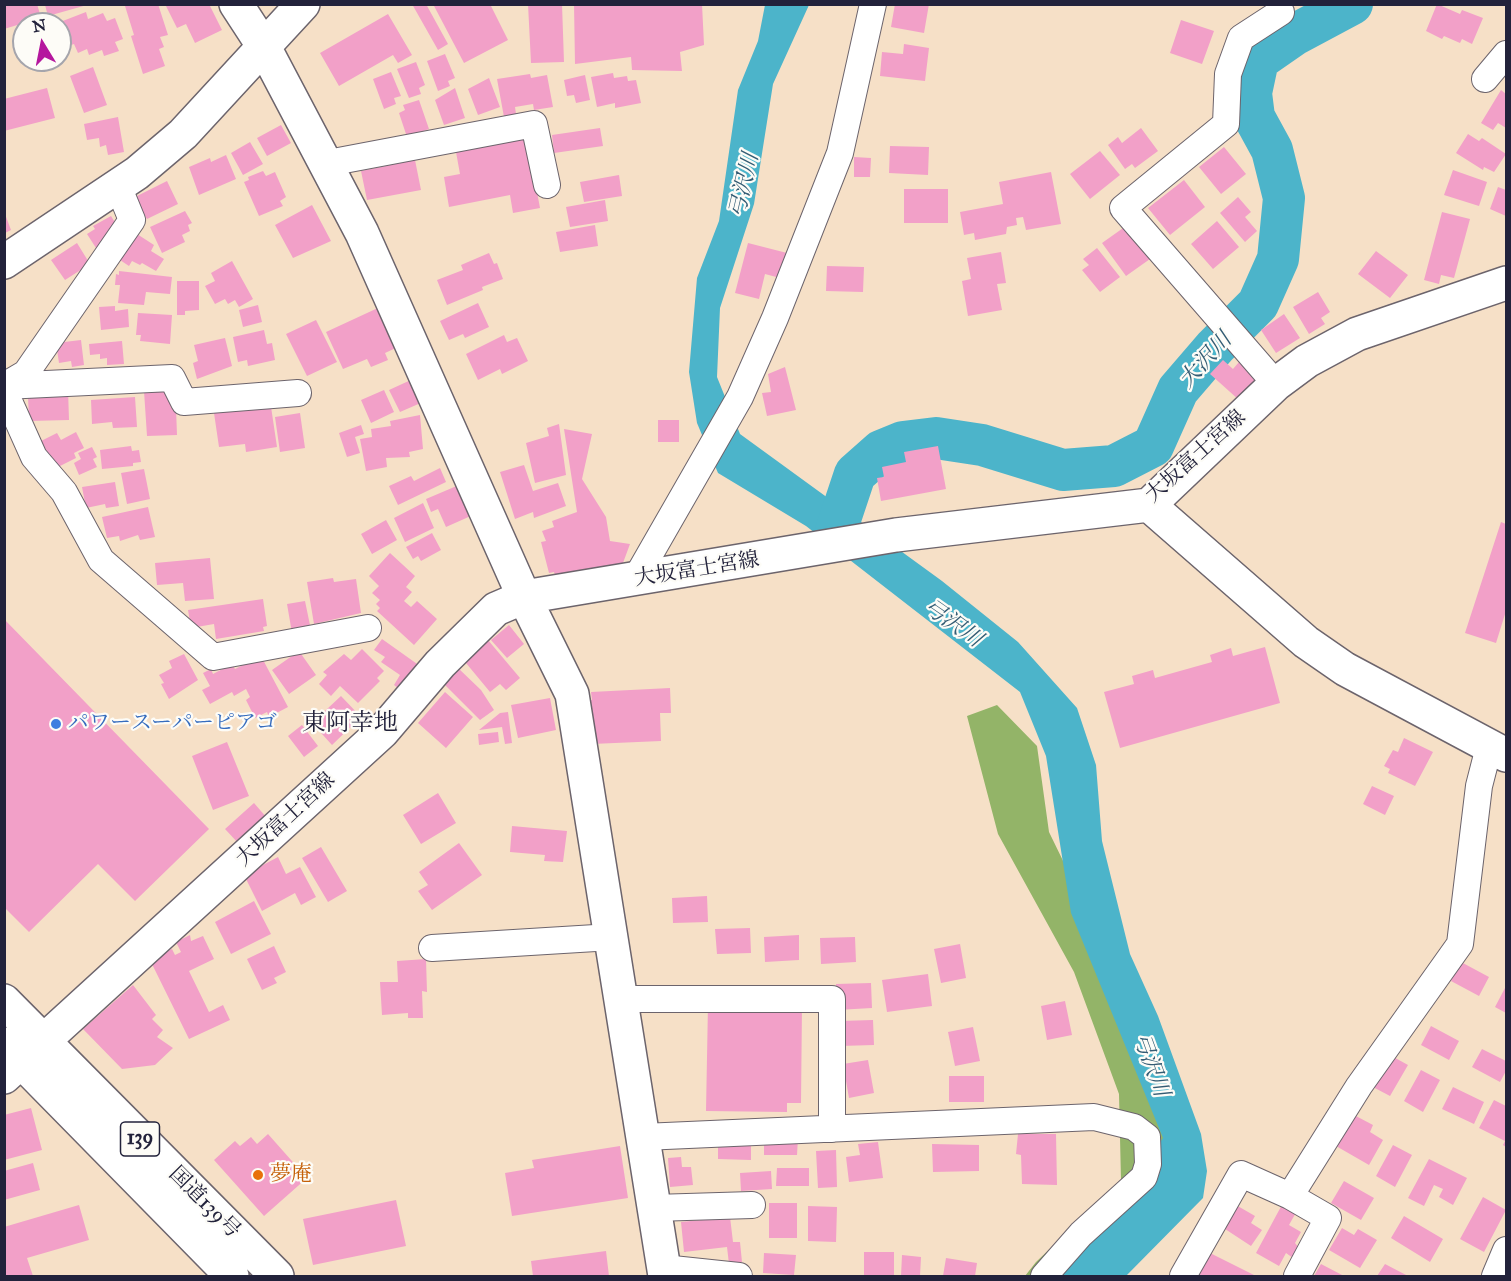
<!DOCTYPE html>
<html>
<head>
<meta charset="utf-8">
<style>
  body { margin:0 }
  #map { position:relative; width:1511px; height:1281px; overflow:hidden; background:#f6e0c7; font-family:"IM FELL Great Primer",serif }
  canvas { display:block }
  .frame { position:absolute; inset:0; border:6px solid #22223b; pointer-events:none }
  .north { position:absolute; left:12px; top:12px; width:60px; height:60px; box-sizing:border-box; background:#fdfcf7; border:2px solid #a5a5ac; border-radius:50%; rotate:350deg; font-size:16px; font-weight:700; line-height:24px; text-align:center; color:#22223b }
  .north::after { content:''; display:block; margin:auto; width:21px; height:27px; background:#b5179e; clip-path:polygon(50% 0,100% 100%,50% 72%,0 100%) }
</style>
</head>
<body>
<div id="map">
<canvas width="1511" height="1281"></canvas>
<div class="frame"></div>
<div class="north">N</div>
</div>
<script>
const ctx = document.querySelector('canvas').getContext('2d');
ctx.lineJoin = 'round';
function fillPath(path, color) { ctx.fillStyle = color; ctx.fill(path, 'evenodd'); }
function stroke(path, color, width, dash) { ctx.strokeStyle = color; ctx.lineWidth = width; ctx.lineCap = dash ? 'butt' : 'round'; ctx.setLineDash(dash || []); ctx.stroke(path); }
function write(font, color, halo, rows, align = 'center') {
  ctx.font = font + ' "IM FELL Great Primer","Noto Serif JP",serif'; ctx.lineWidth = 4.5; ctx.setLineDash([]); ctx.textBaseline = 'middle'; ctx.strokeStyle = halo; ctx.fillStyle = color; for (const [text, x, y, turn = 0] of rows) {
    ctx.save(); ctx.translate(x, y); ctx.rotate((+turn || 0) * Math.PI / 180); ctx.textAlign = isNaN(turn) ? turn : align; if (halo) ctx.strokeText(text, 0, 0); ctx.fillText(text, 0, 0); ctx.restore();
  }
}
const forest = new Path2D(`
  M997,705L1037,746L1049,832L1102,941L1188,1144L1104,1276H1025L1036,1262L1121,1181L1119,1094L1074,972L998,834L967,716Z`);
const water = new Path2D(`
  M765,5H809L773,84L754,204L720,308L717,377L740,434L942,581L1018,642L1077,708L1096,765L1102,841L1130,954L1158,1016L1201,1134L1207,1171L1203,1198L1126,1276H1052L1104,1224L1163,1138L1071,913L1046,756L1020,692L806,526L718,473L697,423L689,372L697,278L719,221L738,90L758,41Z`);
const river = new Path2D(`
  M836,531L855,474L881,451L903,442L936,438L982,445L1063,470L1114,466L1153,446L1178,390L1215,347L1258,304L1278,259L1284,198L1272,150L1254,117L1251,93L1258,60L1294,35L1352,4`);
const building = new Path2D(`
  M4,4H37L43,24L24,23L4,29Z
  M129,4H158L168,35L160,37L164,47L159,49L165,66L143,74L131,36L134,35L125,6Z
  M165,4H209L222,30L195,43L186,24L177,28Z
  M412,4H426L448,44L438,50Z
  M433,4H490L508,40L464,63Z
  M528,4H562L564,62L531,63Z
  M574,4H702L704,45L680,52L682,71L632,70L631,57L575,64Z
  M895,4H929L924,33L891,27Z
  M1437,4L1460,14L1462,10L1483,18L1472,44L1462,39L1460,43L1444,36L1442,39L1426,31Z
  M45,5H87L48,16Z
  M86,12L88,19L103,13L107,21L115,18L123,39L115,42L119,51L104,56L102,50L89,55L87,49L78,53L74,44L60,49V24H55Z
  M388,14L412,55L398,63L393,55L339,86L320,53Z
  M1181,20L1214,31L1202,64L1170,53Z
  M904,44L929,48L925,81L880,76L882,52L903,54Z
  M445,54L455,78L448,81L450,86L438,91L427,61Z
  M416,62L425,85L419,88L421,94L409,98L397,69Z
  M93,67L107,105L84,113L70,76Z
  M391,72L401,96L394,98L396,104L384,109L373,79Z
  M613,73L614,78L627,76L628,81L636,80L641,103L615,108V103L597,107L591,77Z
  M530,74L531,78L547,75L553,107L534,110L533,104L515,107L516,114L504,117L497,79Z
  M585,75L590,100L576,103L574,95L567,96L564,80Z
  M489,78L500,107L478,115L468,89Z
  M47,88L55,118L4,131V99Z
  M455,88L465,118L444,125L435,100Z
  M1501,90L1506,94V128L1498,123L1493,130L1481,123Z
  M419,100L429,129L407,137L399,113L405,110L403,105Z
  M118,117L124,152L108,155L106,145L100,147L99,138L87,140L84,124Z
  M281,125L291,143L267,156L257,138Z
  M600,128L603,146L554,153L552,135Z
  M1141,128L1158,151L1135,168L1132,164L1125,169L1108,145L1118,137L1122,143Z
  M1468,134L1479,141L1482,138L1506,154L1494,172L1484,167L1483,170L1456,153Z
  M527,138L540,208L513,213L510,195L449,207L444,177L460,174L456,152Z
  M250,142L263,164L243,175L231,153Z
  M890,146L929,147L928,175L889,173Z
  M1224,147L1246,174L1221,194L1199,167Z
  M1100,151L1120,175L1090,199L1070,174Z
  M226,155L236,179L199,195L189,167L210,158L211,162Z
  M854,157L871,158L870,177H854Z
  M415,160L421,190L367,200L361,171Z
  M1453,170L1487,182L1479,206L1444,195Z
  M263,171L266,176L275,172L286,197L280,201L283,206L259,216L244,182L249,180L248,177Z
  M1051,172L1061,224L1026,230L1023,217L1016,218L1017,225L1007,227L1006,234L975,240L974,233L964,235L960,212L1003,204L999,182Z
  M619,175L622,196L584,202L580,182Z
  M1184,180L1205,207L1170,235L1148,208Z
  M167,181L178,204L147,219L133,198Z
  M1498,187L1506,190V216L1490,209Z
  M904,189H948V223H904Z
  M1238,197L1251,212L1245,217L1257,231L1245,242L1220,213Z
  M605,200L608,221L570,227L566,207Z
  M312,205L331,241L293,258L275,225Z
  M185,211L192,223L188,225L190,231L182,235L185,242L162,253L150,227Z
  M1442,212L1470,219L1454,278L1441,275L1439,284L1424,280Z
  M5,214L11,230L5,233Z
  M111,216L121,232L96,248L87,234L95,229L93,226Z
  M1217,221L1239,247L1213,269L1191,244Z
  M595,225L598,246L560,252L556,232Z
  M1126,226L1150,259L1126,276L1102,243Z
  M137,234L154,245L151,251L164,259L156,271L142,263L140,265L132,261L129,266L120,260Z
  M77,243L90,264L65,280L51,260Z
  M748,243L787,253L780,278L765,274L759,299L735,293Z
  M1097,248L1120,277L1100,292L1082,270L1089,265L1083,259Z
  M1376,251L1408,275L1390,298L1358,274Z
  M1001,252L1006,283L997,284L1002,310L968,316L962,281L971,279L967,258Z
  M489,253L494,264L497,263L503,279L482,287L483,290L447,305L437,280L463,270L461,265Z
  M232,261L253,299L239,307L235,300L228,304L225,299L215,304L205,286L215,281L211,273Z
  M827,266L864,267L863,292L826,291Z
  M119,271L172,277L170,294L146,292L144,305L118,303L120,285H115L116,274L119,275Z
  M177,281H199V310L185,311V315H177Z
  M1318,292L1330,312L1321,318L1325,324L1309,334L1293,307Z
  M478,303L489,327L465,338L463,334L449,340L440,321Z
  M258,305L262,322L243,327L239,310Z
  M115,306V311L128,309L129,327L101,330L99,307Z
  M380,307L398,347L385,353L388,360L371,367L367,359L343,369L326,332Z
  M138,313L172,315L170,344L140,341L141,335H136Z
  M1284,314L1300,338L1276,353L1261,330Z
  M316,320L337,362L307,376L286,334Z
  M264,330L267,344L272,343L275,360L248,366L247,360L238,362L233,337Z
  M504,335L507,342L517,338L528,361L502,374L500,369L478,380L466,354Z
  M225,338L232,366L197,379L193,363L198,361L194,345Z
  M81,340L84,365L72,367L71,361L59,363L56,343Z
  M122,341L124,364L107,365V358L100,359V354L90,355L89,344Z
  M1223,360L1233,369L1239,362L1258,379L1239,400L1210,374Z
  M785,367L796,410L767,416L762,393L771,392L768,374Z
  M413,379L423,402L400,412L389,390Z
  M68,389L69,420L29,421L28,396Z
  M170,390L171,408H176L177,435L147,436L144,391Z
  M384,390L394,412L371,423L361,400Z
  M135,397L137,427L113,428L112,422L92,424L91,400Z
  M270,400L277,447L246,452L245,444L219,447L214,413Z
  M300,413L305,448L280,452L275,417Z
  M420,415L423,449L409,452L410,457L386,458L387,467L366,471L360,439L372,437L371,429L391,426L390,421Z
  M658,420H679V442H658Z
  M559,424L566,475L535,483L526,443L549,436L547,428Z
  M361,425L364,434L355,437L360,453L347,457L339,433Z
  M564,429L592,434L582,479L606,517L610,541L630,544L620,571L557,581L554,572L549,573L541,542L546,541L542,531L554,527L552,521L577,512Z
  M76,432L84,448L74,453L76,458L56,468L41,441L57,433L61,440Z
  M131,446L132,451L139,450L141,462L133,463V466L102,469L100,450Z
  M938,446L946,489L881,501L877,478L884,477L882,467L906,462L904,452Z
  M92,447L97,457L93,459L97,467L79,475L74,463L81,459L78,453Z
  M524,465L533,491L558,483L566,506L534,518L533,512L515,519L500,472Z
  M440,468L446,482L398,505L389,486L411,476L414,481Z
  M144,469L150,499L127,504L121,473Z
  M115,482L119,506L106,508L105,504L86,508L82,487Z
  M459,485L473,515L446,527L438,509L431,512L426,499Z
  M423,503L434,528L405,542L394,518Z
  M148,507L155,537L140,540L138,535L120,541L119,536L107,538L102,517Z
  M386,520L397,540L372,554L361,534Z
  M1501,522L1506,524V611L1496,643L1465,633Z
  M432,533L441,550L421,561L418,556L413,559L406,547Z
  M390,553L415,576L406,587L412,592L404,601L411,607L417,601L437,619L414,645L377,611L380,608L376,604L380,600L372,593L379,586L369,576Z
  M210,558L214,599L185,601L183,583L157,585L155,563Z
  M333,578L334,582L356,579L361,613L314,624L307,582Z
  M263,599L267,626L263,627L264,631L216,639L214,624L191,628L188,610Z
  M305,601L311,630L292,633L287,604Z
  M4,619L209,829L135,901L98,864L29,932L4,907Z
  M509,625L524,644L507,658L491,640Z
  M382,639L420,666L402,691L394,685L400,675L381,662L385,657L374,650Z
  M488,640L520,678L506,690L500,684L490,692L466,663Z
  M1265,647L1280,703L1120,748L1104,692L1134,684L1132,676L1153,670L1155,678L1212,662L1210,655L1231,648L1233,656Z
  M362,649L384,671L377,678L380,681L358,703L340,686L331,696L319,684L327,675L323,672L344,654L351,660Z
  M299,651L316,675L289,694L272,670Z
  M184,654L198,680L169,699L161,684L164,683L159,675L172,668L169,661Z
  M261,656L288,707L269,717L267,712L255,718L246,700L250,697L246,689L234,696L232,692L210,704L202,690L210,686L203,673L211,669L213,674L232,664L235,669Z
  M457,667L481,690L494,710L480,720L442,682Z
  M670,688L671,713H660L661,741L592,744L586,701L592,700L591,692Z
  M445,692L473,717L446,748L418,723Z
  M341,696L361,717L332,745L312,723Z
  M550,698L556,730L518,738L511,705Z
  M508,712L512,743L505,744L502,727L479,730L500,713Z
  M302,725L318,746L304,757L288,736Z
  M498,732L499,742L479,745L478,734Z
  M1404,738L1433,752L1415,786L1388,773L1390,769L1384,766L1393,750L1398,752Z
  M227,742L249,796L213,810L192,756Z
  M1372,786L1394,796L1385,815L1363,804Z
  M438,793L456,823L421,844L403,815Z
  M254,803L267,818L239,844L225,829Z
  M512,826L567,831L563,862L544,861L545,855L510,852Z
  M459,843L482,875L432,910L418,891L428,885L419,872Z
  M321,847L347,891L328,902L302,858Z
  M278,857L286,874L300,867L316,897L301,905L295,893L262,911L244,875Z
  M707,896L708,922L673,923L672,898Z
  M254,901L271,934L231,954L215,922Z
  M750,928L751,953L717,954L715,929Z
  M190,935L191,941L203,936L214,959L189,971L209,1012L223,1005L230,1020L189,1039L150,960L172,949L175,955L181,952L176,942Z
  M799,935V960L765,962L764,937Z
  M855,937L856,962L821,964L820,938Z
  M960,944L966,978L941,983L934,949Z
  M274,946L286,972L274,978L277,983L262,990L247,959Z
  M426,959L427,992L422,991L423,1018H408V1013L382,1015L380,982H398L397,961Z
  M1461,962L1489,977L1479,996L1451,981Z
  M928,974L932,1006L887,1012L882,980Z
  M871,983L872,1008L837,1010L836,984Z
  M133,985L156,1015L152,1019L163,1030L157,1037L173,1048L155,1065L122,1069L83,1029Z
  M1505,988H1506V1013L1495,1007Z
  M1065,1001L1072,1035L1047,1040L1041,1006Z
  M708,1004L802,1005L801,1103H787V1112L706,1111Z
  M873,1020L874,1045L840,1046L839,1021Z
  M1431,1026L1459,1041L1449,1060L1421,1045Z
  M973,1027L980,1061L955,1066L948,1032Z
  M1482,1049L1506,1061V1071L1500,1082L1472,1067Z
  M1388,1054L1408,1065L1390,1096L1371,1086Z
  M868,1060L874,1093L849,1098L843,1064Z
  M1421,1070L1440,1080L1423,1112L1404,1101Z
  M949,1076H984V1102H949Z
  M1453,1087L1484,1102L1474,1124L1442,1109Z
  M1494,1100L1506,1106V1147L1503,1145L1505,1141L1479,1128Z
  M31,1108L42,1150L4,1160V1115Z
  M1354,1115L1373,1125L1370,1132L1383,1140L1369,1165L1336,1146Z
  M268,1134L307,1178L264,1216L214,1160L235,1141L240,1146L251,1137L257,1144Z
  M1018,1134H1056L1057,1185L1022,1184L1021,1155L1016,1154Z
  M764,1137L798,1138L797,1155H764Z
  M718,1141L751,1142V1160L718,1159Z
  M878,1142L883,1178L849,1182L846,1157L860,1155L858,1144Z
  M932,1144L979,1145V1171L933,1172Z
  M1393,1145L1412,1155L1395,1187L1376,1176Z
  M620,1146L628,1198L512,1216L505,1173L534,1168L532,1160Z
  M836,1150L837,1187L818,1188L816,1151Z
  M681,1157L682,1167H691L693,1185L670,1187L668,1158Z
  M1429,1159L1467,1178L1453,1205L1439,1197L1443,1189L1434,1185L1424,1206L1408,1198Z
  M33,1163L40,1190L4,1200V1171Z
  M777,1168H809V1186H776Z
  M771,1171L772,1189L741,1191L740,1173Z
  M1344,1181L1374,1198L1361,1220L1331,1203Z
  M1483,1197L1506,1210L1484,1252L1460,1239Z
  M396,1200L406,1246L313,1265L303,1219Z
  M1284,1201L1298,1209L1289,1225L1301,1232L1295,1243L1299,1248L1293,1258L1286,1253L1279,1266L1256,1253Z
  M769,1203H797V1238H769Z
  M79,1205L89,1240L27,1258L33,1276H4V1227Z
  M1236,1205L1255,1216L1251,1223L1262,1230L1251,1246L1222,1227Z
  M808,1206L837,1207L836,1242L808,1241Z
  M1404,1216L1443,1239L1430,1262L1391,1238Z
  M730,1217L733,1242H740L742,1262L729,1264L727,1247L684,1252L681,1222Z
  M1342,1228L1354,1235L1358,1229L1377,1240L1360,1268L1329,1250Z
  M606,1251L609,1276H533L531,1261Z
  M1206,1251L1256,1276H1193Z
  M864,1252H894V1275H864Z
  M764,1253L796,1255L794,1275L763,1273Z
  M902,1255L921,1257L920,1276H901Z
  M946,1258L977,1263L975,1276H943Z
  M1321,1264L1344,1276H1314Z
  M1385,1264L1408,1276H1377Z`);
const street = new Path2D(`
  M1485,79L1506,54
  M328,163L534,124L547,185
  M1276,384L1123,208L1226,124L1228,74L1241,38L1281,12
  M4,386L172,378L184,402L298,393
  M4,386L26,373L132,220L118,186
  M4,390L34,457L64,492L101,560L213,657L368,628
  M635,580L740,397L775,318L840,153L873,4
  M432,948L612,937
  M621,999H832V1129
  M643,1137L1094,1117L1134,1127L1147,1137L1148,1164L1144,1177L1081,1234L1044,1276
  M654,1208L752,1205
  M663,1268L739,1276
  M1183,1276L1241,1174L1290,1196
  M1297,1276L1328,1218L1290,1196L1359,1086L1460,944L1479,786L1489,747
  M1495,1276L1506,1250`);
const secondary = new Path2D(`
  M236,4L264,47L362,233L524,597L572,694L665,1276
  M4,262L137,173L183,134L303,4
  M1149,505L1306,642L1345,669L1506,755
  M4,1077L382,732L440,664L496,609L524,597L896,535L1149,505L1276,384L1307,361L1357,334L1506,283`);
const highway = new Path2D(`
  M4,1001L277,1276
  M4,1044L232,1276`);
const markers = [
  [56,724,6,"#3f7fe0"],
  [258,1175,6,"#e8710a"]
];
const shields = [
  [140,1139,39]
];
const shieldNames = [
  ["139",140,1139]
];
const streetNames = [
  ["大坂富士宮線",1196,457,-42],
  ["大坂富士宮線",697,570,-9],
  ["大坂富士宮線",286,820,-43],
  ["国道139号",204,1203,45]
];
const shopNames = [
  ["パワースーパーピアゴ",68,724]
];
const foodNames = [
  ["夢庵",270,1175]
];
const waterNames = [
  ["弓沢川",745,186,-77],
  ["大沢川",1206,361,-48],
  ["弓沢川",952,624,35],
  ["弓沢川",1150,1065,70]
];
const quarterNames = [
  ["東阿幸地",350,724]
];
fillPath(forest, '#93b468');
fillPath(water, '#4cb4ca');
stroke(river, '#4cb4ca', 42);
fillPath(building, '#f2a0c8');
stroke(street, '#6c646c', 28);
stroke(secondary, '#6c646c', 36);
stroke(highway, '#6c646c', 36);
stroke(street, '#fff', 26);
stroke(secondary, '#fff', 33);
stroke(highway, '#fff', 33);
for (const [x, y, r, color] of markers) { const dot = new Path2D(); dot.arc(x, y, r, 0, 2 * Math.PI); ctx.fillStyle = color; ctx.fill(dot); stroke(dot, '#fdfcf7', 2); }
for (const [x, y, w] of shields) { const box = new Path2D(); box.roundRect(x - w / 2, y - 17, w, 34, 4.5); ctx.fillStyle = '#fdfcf7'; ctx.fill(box); stroke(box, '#22223b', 1.5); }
write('bold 20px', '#22223b', null, shieldNames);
write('21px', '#22223b', '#fdfcf7', streetNames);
write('21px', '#366cbe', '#fdfcf7', shopNames, 'left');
write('21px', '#c56008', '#fdfcf7', foodNames, 'left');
write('italic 22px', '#335c74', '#fdfcf7', waterNames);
write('24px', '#22223b', '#fdfcf7', quarterNames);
</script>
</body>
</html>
